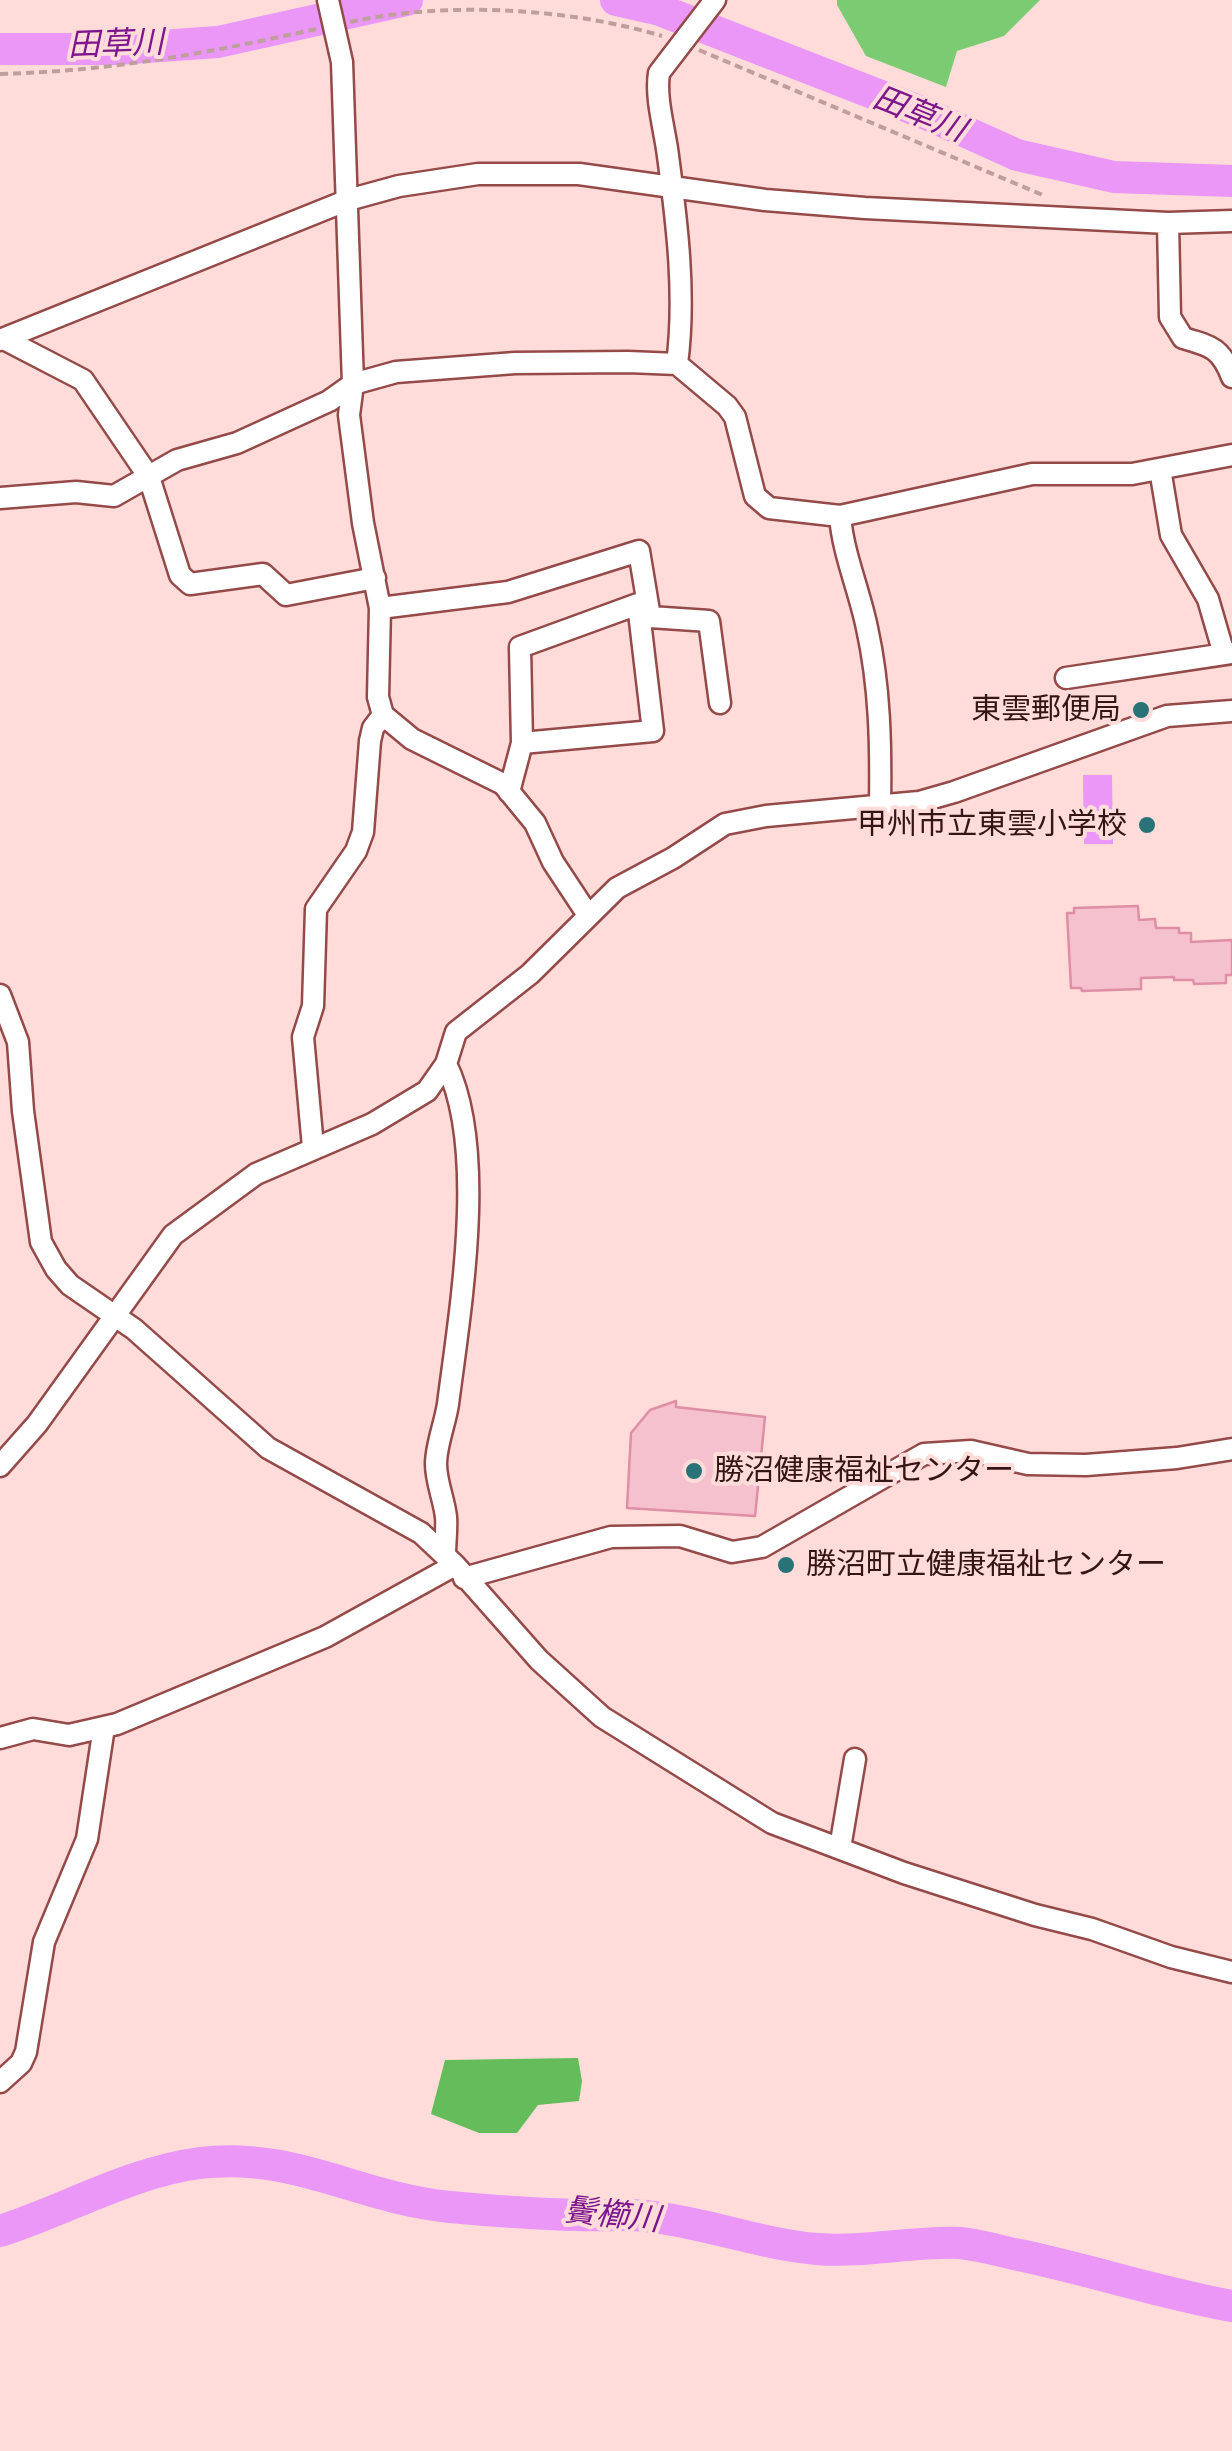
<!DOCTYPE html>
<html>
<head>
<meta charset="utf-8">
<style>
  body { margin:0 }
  canvas { display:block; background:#ffdbd9 }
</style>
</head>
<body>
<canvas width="1232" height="2451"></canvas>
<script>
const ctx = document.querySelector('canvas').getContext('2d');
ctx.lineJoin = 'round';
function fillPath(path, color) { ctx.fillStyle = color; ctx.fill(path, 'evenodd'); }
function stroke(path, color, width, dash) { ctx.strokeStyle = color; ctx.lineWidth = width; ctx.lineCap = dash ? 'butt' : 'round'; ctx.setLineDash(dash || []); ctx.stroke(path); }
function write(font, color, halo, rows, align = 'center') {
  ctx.font = font + ' "PT Sans Narrow","Noto Sans JP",sans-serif'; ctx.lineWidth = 8; ctx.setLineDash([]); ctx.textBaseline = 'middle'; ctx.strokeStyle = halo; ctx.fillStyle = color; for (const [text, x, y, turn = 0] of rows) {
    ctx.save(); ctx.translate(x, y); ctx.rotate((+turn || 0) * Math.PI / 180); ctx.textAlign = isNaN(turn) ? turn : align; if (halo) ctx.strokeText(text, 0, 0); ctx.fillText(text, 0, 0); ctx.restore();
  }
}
const green = new Path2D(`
  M837,0H1040L1004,36L957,51L946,87L866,56L837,5Z`);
const forest = new Path2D(`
  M578,2058L582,2081L579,2101L538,2105L517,2133H479L431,2114L445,2060Z`);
const water = new Path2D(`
  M1083,775H1112L1113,844H1084Z`);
const river = new Path2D(`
  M616,0L660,10L924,113L1017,155L1114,177L1232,181
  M0,49H117L218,42L407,0
  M0,2231C66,2210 130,2172 200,2163C292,2151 362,2199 450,2207C493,2211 536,2214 578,2215C601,2216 624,2214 646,2216C704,2222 759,2244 817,2249C864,2253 913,2241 960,2243C980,2245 1000,2251 1019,2255C1091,2270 1160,2293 1232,2306`);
const building = new Path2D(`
  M1138,906L1139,920L1155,919L1156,928H1179V933H1191V942L1232,940V975H1226V983L1194,984L1193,980H1174V977L1141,978V989L1082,991L1081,988H1071L1067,913H1074V908Z
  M676,1401V1407L765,1417L755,1516L627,1508L631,1433L650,1410Z`);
const path = new Path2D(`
  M350,22C446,1 569,8 662,36
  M699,50L1045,196
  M0,74C112,71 208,53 316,29`);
const minor = new Path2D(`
  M328,0L342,62L353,384L349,415L363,523L380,608L378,697L383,715L412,739L503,784L535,823L553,862L588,915
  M1168,223L1170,317L1183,338C1211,346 1221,348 1232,377
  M4,339L83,380L149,477L180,575L190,584L263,574L286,595L375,578
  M0,340L348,200L399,186L478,174H579L765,200L865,208L1168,223L1232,221
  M677,364C686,296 677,223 668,156C665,130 655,99 659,73L715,0
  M1160,469L1171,535L1208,599L1224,654
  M0,498L76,492L114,496L177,460L237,443L329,401L353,384L396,372L515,363L628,362L677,364L727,406L735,417L755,496L769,508L840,516C843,554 859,589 867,628C880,687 881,745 880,806
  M840,516L1032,474H1132L1232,455
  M380,608L508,592L639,551L650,617L709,621L720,703
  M1066,678L1232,653
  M509,792L522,743L520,647L638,604L653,731L522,743
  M0,995L18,1042L23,1111L41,1242L56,1269L70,1285L134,1329L268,1448L421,1533L455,1565L539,1660L602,1717L772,1823L904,1873L1035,1915L1092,1929L1171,1957L1232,1972
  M313,1147L303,1037L313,1006L316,909L356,851L363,832L370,741L373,728L383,715
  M0,1466L37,1424L173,1235L256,1174L372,1124L427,1091L446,1064L456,1032L530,974L617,888L673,858L725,824L766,816L919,802L954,792L1167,716L1232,711
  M445,1555C445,1542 447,1529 446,1517C444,1499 436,1482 436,1464C436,1445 445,1424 448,1404C460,1310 488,1150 446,1064
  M464,1578L611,1537L680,1536L732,1552L762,1547L924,1454L971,1451L1028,1464L1086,1465L1177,1458L1232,1449
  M0,1738L33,1729L69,1735L117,1724L325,1637L455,1565
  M840,1848L855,1759
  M0,2082L21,2063L26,2052L44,1942L87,1839L104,1727`);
const markers = [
  [1141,710,10,"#287278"],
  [1147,825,10,"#287278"],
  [694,1471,10,"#287278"],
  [786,1565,10,"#287278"]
];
const poiNames = [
  ["東雲郵便局",1121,710],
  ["甲州市立東雲小学校",1127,825],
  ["勝沼健康福祉センター",714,1471,"left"],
  ["勝沼町立健康福祉センター",806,1565,"left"]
];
const waterNames = [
  ["田草川",116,45,-2],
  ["田草川",919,115,22],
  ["鬢櫛川",612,2216,6]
];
fillPath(green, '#7bcb72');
fillPath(forest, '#64bc5a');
fillPath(water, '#ea97f8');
stroke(river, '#ea97f8', 32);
fillPath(building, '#f6c1ce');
stroke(building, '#df8fa5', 2.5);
stroke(minor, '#944a49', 25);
stroke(path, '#c09e9c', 4, [8, 5]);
stroke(minor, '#fff', 20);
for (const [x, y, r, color] of markers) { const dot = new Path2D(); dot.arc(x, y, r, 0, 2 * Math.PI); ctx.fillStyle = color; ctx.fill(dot); stroke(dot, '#ffdbd9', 4); }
write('30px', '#351616', '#ffdbd9', poiNames, 'right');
write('italic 32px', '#7d168d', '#ffdbd9', waterNames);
</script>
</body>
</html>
